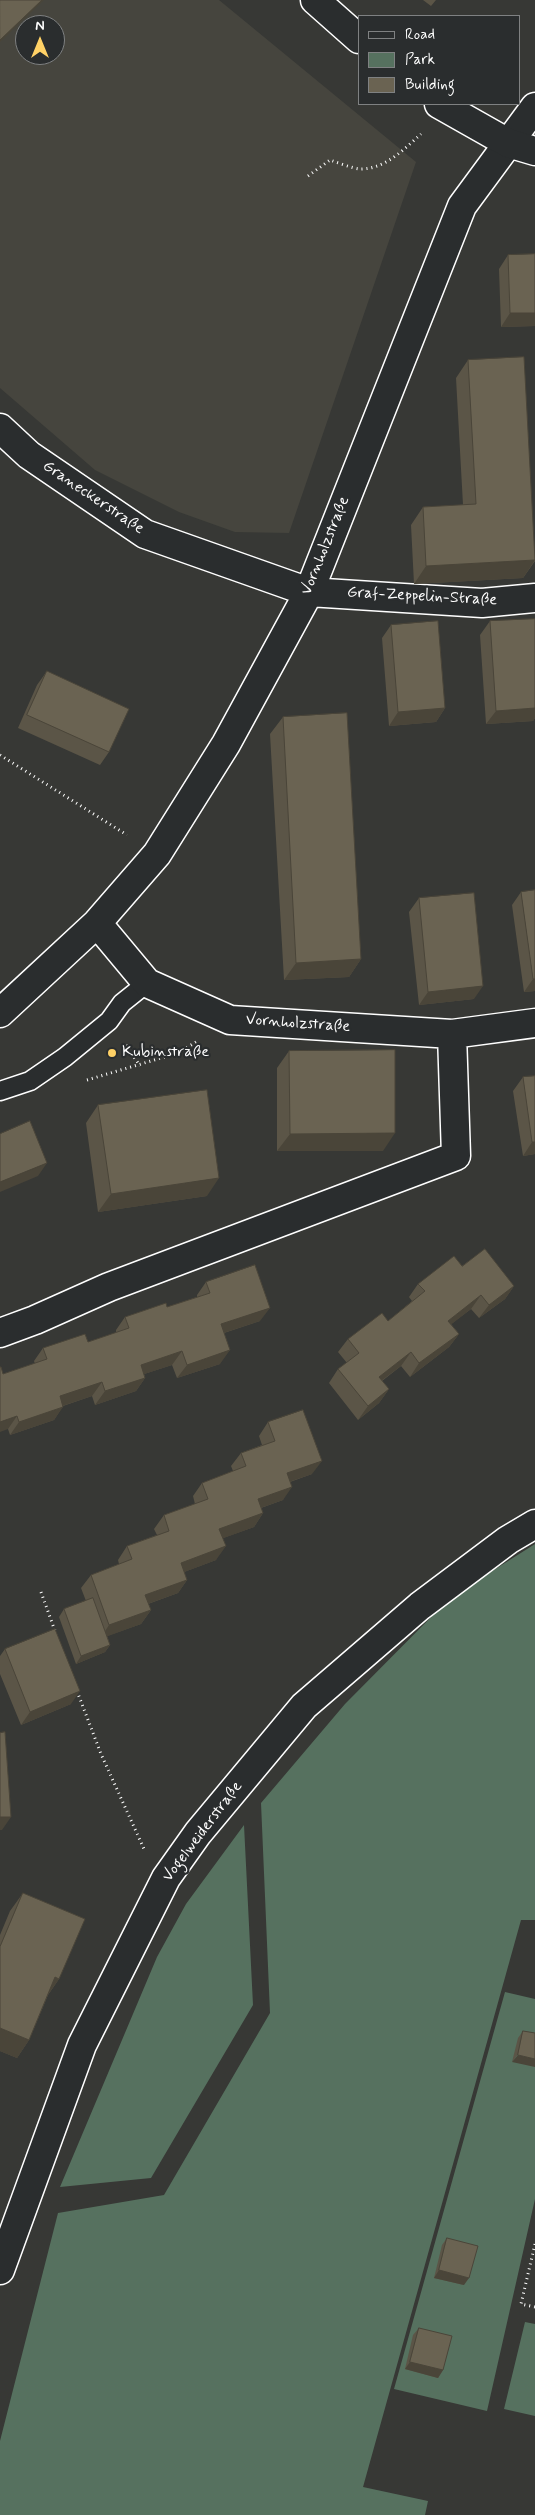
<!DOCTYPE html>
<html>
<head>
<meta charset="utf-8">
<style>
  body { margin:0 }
  #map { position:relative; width:535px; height:2515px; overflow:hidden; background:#373835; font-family:Mynerve,sans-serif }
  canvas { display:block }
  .legend { position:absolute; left:358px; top:15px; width:162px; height:90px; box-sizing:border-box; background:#2a2d2e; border:1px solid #7f8182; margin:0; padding:6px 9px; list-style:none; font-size:15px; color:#fff }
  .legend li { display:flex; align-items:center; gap:10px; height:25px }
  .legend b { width:25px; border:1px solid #7f8182 }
  .north { position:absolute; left:15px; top:15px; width:50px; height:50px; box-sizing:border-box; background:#2a2d2e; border:1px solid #7f8182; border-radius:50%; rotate:0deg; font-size:14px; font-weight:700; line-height:20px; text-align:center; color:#fff }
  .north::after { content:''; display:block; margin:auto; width:18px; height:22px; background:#ffd166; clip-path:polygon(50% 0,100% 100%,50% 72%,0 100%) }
</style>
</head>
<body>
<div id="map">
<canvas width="535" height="2515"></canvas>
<ul class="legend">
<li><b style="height:6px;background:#2a2d2e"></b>Road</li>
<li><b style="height:14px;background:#56715f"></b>Park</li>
<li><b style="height:14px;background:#6a6352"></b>Building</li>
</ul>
<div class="north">N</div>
</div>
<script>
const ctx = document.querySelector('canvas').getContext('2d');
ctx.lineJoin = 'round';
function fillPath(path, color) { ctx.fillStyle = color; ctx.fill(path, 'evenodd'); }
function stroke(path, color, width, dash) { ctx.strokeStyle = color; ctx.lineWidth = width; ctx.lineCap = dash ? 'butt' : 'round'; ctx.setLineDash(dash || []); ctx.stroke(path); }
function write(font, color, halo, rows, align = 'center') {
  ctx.font = font + ' Mynerve,sans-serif'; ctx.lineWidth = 4.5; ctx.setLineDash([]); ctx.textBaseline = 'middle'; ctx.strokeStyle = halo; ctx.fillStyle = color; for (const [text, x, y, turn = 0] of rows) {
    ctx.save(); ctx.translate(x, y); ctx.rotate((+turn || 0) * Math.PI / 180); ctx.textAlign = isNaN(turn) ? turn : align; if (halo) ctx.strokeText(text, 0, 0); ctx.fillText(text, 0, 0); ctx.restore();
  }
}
const built = new Path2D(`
  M0,0H219L416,162L289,533L235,532L179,512L95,470L0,388ZM25,25H55V55H25Z`);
const green = new Path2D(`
  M535,1544V1920H521L363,2487L428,2501L425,2515H0V2441L58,2213L164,2195L270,2013L261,1803L345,1704L451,1597Z
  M244,1825L253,2005L151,2178L60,2187L157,1957L186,1904Z
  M505,1992L535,1999V2199L487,2411L394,2389Z
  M525,2322L535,2324V2416L504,2409Z`);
const path = new Path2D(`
  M308,176L330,160C339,163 351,168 360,169C386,169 404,149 421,134
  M0,755L127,835
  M126,1045L140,1066
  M87,1080L178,1053L196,1042
  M41,1592L55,1631
  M77,1691L101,1754L144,1849
  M535,2244L521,2304L535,2307`);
const service = new Path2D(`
  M0,1091L30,1081L65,1057L109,1021L122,1003L147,983`);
const minor = new Path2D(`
  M0,428L29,455L145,534L309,592L482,603L535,598
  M97,923L147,983L230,1020L452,1034L535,1023
  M0,1013L97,923L157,854L226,744L309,592L462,206L535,107
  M0,1333L35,1320L109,1287L456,1156L452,1034
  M0,2270L82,2045L166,1878L198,1833L304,1706L420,1606L508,1540L535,1524`);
const tertiary = new Path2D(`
  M315,0L359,39
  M439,104L508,143L535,151`);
const wall = new Path2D(`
  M423,0H436L431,6Z
  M508,255L535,326L501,327L499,269Z
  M468,360L535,554V561L523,578L414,584L411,525L423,507L463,505L456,378Z
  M535,619V718L533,721L486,724L480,635L490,621Z
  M391,625L445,708L436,722L389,726L382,638Z
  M47,671L109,752L100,765L18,728L37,685Z
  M283,717L361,959L349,977L284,980L270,734Z
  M521,892L535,991L524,992L512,905Z
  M419,898L474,999L419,1005L409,912Z
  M289,1051L383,1151H277V1068Z
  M523,1077L535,1154L523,1156L513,1091Z
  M98,1105L207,1196L98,1212L86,1123Z
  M462,1266L514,1286L505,1299L479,1318L471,1309L451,1324L459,1334L449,1347L410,1377L401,1366L382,1381L389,1389L379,1403L358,1420L329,1383L338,1369L347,1363L338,1352L348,1339L388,1321L412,1301L409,1297L418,1284Z
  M206,1282L260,1321L224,1333L220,1364L177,1378L172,1365L144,1374L145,1378L136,1391L95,1405L92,1396L63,1406L54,1420L10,1435L8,1429L3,1374L35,1364L34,1361L43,1348L88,1342L116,1333V1330L125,1317L167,1307L197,1297V1295Z
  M268,1422L312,1474L290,1482L283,1500L261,1508L263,1513L254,1527L223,1538L216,1560L184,1572L187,1580L178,1593L148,1604L151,1610L141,1624L107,1636L110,1645L105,1652L76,1664L59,1617L64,1609L86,1601L81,1588L91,1575L119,1564L118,1560L127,1546L157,1535L154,1529L164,1515L195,1504L193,1496L202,1483L233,1471L231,1466L241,1453L262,1445L259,1436Z
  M5,1649L71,1704L21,1725L0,1674V1656Z
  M23,1893L59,1979L48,1995L29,2040L17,2058L0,2051V1935L10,1911Z
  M523,2031L535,2033L512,2062L518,2038Z
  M447,2238L464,2285L434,2278L442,2245Z
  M419,2328L443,2370L438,2378L405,2369L413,2335Z`);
const shadedWall = new Path2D(`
  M42,0H44L0,42V40Z
  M510,313H535V326L501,327Z
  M535,560L523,578L414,584L426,566Z
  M445,708L436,722L389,726L398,712Z
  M535,708V718L533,721L486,724L496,711Z
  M361,959L349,977L284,980L296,963Z
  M533,979H535V991L524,992Z
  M483,986L474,999L419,1005L428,992Z
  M395,1133L383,1151H277L290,1134Z
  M532,1142H535V1154L523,1156Z
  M47,1163L38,1176L0,1192V1182Z
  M219,1178L207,1196L98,1212L111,1194Z
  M514,1286L505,1299L479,1318L489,1305Z
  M481,1295L471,1309L439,1334L448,1321Z
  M270,1308L260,1321L211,1337L221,1324Z
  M459,1334L449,1347L410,1377L419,1363Z
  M230,1350L220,1364L177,1378L187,1365Z
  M182,1351L172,1365L132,1378L141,1365Z
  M411,1352L401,1366L369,1390L379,1377Z
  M145,1378L136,1391L95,1405L105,1391Z
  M102,1382L92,1396L50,1410L60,1396Z
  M389,1389L379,1403L358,1420L368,1406Z
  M63,1407L54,1420L10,1435L19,1422Z
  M17,1416L8,1429L0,1432V1422Z
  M322,1461L312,1474L277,1486L287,1473Z
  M292,1487L283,1500L249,1512L258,1499Z
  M263,1513L254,1527L210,1543L219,1529Z
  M226,1546L216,1560L171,1577L181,1563Z
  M187,1580L178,1593L136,1608L145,1595Z
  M151,1610L141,1624L100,1639L109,1625Z
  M110,1645L105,1652L76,1664L81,1656Z
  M80,1691L71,1704L21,1725L30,1712Z
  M0,1817H11L2,1830H0Z
  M55,1977L59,1979L47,1996Z
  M0,2028L29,2040L17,2058L0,2051Z
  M518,2055L535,2059V2067L512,2062Z
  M439,2270L469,2278L464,2285L434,2278Z
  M410,2362L443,2370L438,2378L405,2369Z`);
const building = new Path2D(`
  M0,0H42L0,40Z
  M535,254V313H510L508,255Z
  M524,357L535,560L426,566L423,507L476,504L468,360Z
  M535,619V708L496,711L490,621Z
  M438,621L445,708L398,712L391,625Z
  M47,671L129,709L109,752L27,715Z
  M347,713L361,959L296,963L283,717Z
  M535,890V979H533L521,892Z
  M474,893L483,986L428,992L419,898Z
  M395,1050V1133L290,1134L289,1051Z
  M535,1076V1142H532L523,1077Z
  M207,1090L219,1178L111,1194L98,1105Z
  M30,1121L47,1163L0,1182V1134Z
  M485,1249L514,1286L489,1305L481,1295L448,1321L459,1334L419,1363L411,1352L379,1377L389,1389L368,1406L338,1369L359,1353L348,1339L382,1313L388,1321L425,1291L418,1284L454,1256L462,1266Z
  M255,1265L270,1308L221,1324L230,1350L187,1365L182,1351L141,1365L145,1378L105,1391L102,1382L60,1396L63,1407L19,1422L17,1416L0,1422V1367H1L3,1374L47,1359L43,1348L85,1334L88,1342L129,1328L125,1317L166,1303L167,1307L210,1293L206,1282Z
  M303,1410L322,1461L287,1473L292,1487L258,1499L263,1513L219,1529L226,1546L181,1563L187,1580L145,1595L151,1610L109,1625L91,1575L132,1559L127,1546L169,1531L164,1515L208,1499L202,1483L246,1466L241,1453L275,1441L268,1422Z
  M93,1598L110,1645L81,1656L64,1609Z
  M55,1629L80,1691L30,1712L5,1649Z
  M5,1732L11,1817H0V1733Z
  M23,1893L85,1919L59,1979L55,1977L29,2040L0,2028V1947Z
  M523,2031L535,2033V2059L518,2055Z
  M447,2238L478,2246L469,2278L439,2270Z
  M419,2328L452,2336L443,2370L410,2362Z`);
const markers = [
  [112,1053,5,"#ffd166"]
];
const streetNames = [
  ["Graneckerstraße",93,498,34],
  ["Vornholzstraße",326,546,-68],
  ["Graf-Zeppelin-Straße",422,597,3],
  ["Vornholzstraße",298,1024,4],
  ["Vogelweiderstraße",203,1832,-53]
];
const poiNames = [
  ["Kubinstraße",122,1053]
];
fillPath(built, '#46453e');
fillPath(green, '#56715f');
stroke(service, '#fff', 21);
stroke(minor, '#fff', 31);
stroke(tertiary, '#fff', 31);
stroke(path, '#fff', 3, [1, 4]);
stroke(service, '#2a2d2e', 18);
stroke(minor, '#2a2d2e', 28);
stroke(tertiary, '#2a2d2e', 28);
fillPath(wall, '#5b5547');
fillPath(shadedWall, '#4a4539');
fillPath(building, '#6a6352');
stroke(building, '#4a4539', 1);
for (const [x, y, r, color] of markers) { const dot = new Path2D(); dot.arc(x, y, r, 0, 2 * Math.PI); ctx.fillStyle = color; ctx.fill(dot); stroke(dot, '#2a2d2e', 2); }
write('16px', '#fff', '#2a2d2e', streetNames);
write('16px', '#fff', '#2a2d2e', poiNames, 'left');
</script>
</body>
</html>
